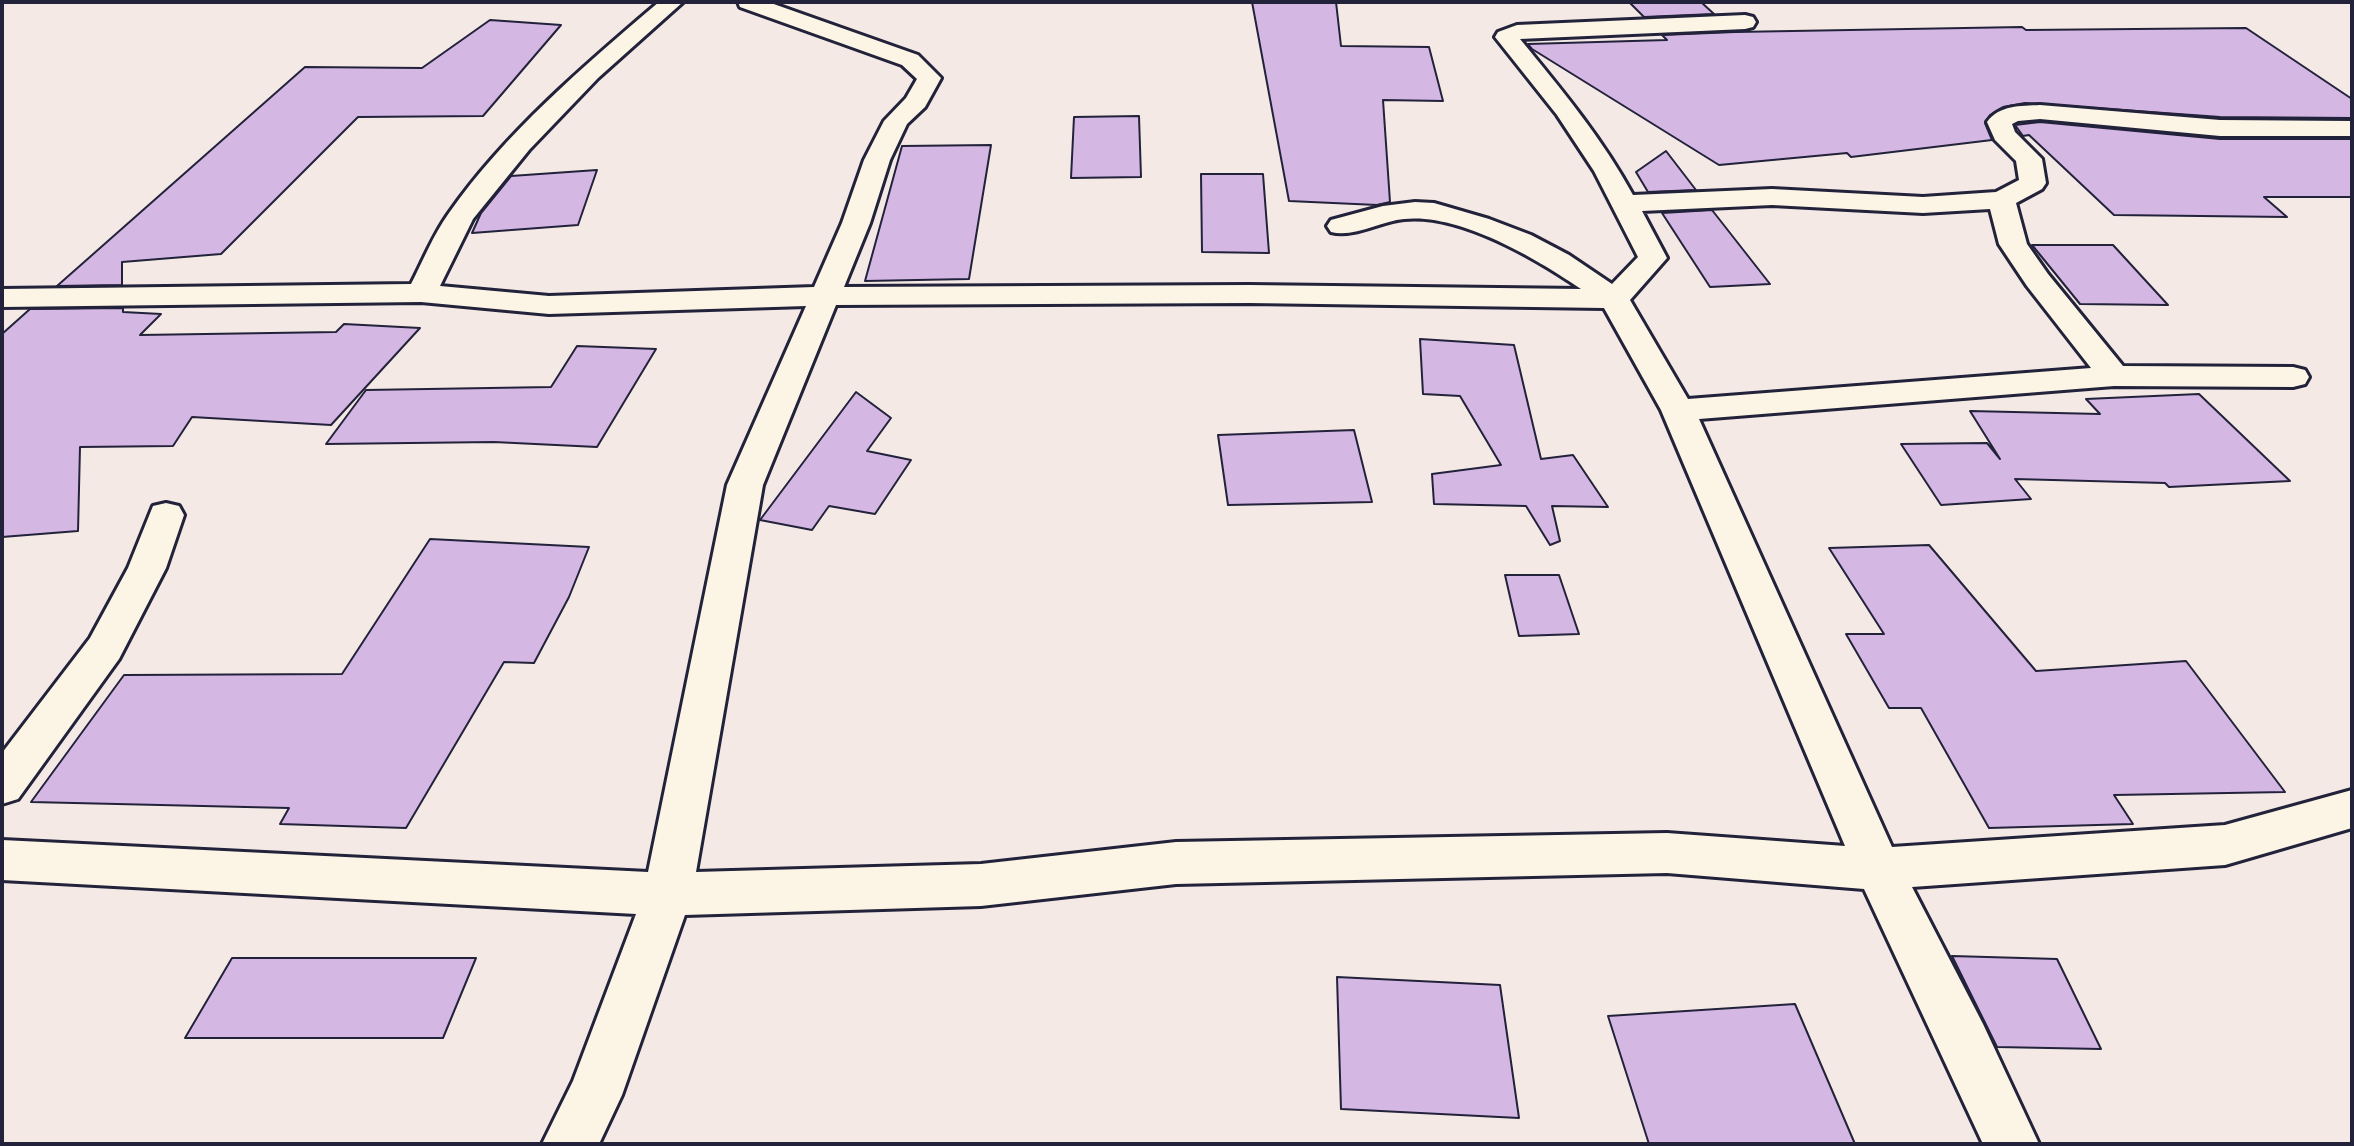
<!DOCTYPE html>
<html>
<head>
<meta charset="utf-8">
<style>
  body { margin:0 }
  #map { position:relative; width:2354px; height:1146px; overflow:hidden; background:#f4e9e5; font-family:"Shantell Sans",sans-serif }
  canvas { display:block }
  .frame { position:absolute; inset:0; border:4px solid #22223b; pointer-events:none }
</style>
</head>
<body>
<div id="map">
<canvas width="2354" height="1146"></canvas>
<div class="frame"></div>
</div>
<script>
const ctx = document.querySelector('canvas').getContext('2d');
ctx.lineJoin = 'round';
function fillPath(path, color) { ctx.fillStyle = color; ctx.fill(path, 'evenodd'); }
function stroke(path, color, width, dash) { ctx.strokeStyle = color; ctx.lineWidth = width; ctx.lineCap = dash ? 'butt' : 'round'; ctx.setLineDash(dash || []); ctx.stroke(path); }
const building = new Path2D(`
  M1252,2H1336L1341,46L1429,47L1443,101L1383,100L1390,202L1377,205L1289,201Z
  M1629,2H1701L1714,14L1644,17Z
  M490,20L561,25L483,116L358,117L221,254L122,262V285L57,286L305,67L422,68Z
  M2022,27L2026,30L2246,28L2352,99V118L2220,117L2025,103L2003,107L1990,115L1985,123L1992,140L1851,157L1847,153L1719,165L1532,49L1528,44L1667,40L1662,35L1735,32Z
  M1139,116L1141,177L1071,178L1074,117Z
  M2040,122L2220,139H2352V197H2264L2287,217L2114,215L2029,135L2023,136L2015,125Z
  M991,145L969,279L865,281L902,146Z
  M1666,151L1696,190L1648,192L1636,172Z
  M597,170L578,225L472,233L481,213L511,176Z
  M1201,174H1263L1269,253L1202,252Z
  M1712,210L1770,284L1710,287L1662,213Z
  M2032,245H2113L2168,305L2080,304Z
  M123,308V312L161,314L140,335L336,332L344,324L420,328L331,425L192,417L173,446L80,447L78,531L2,537V334L30,309Z
  M1420,339L1514,345L1541,459L1573,455L1608,507L1552,506L1560,541L1550,545L1526,506L1434,504L1432,474L1501,465L1460,396L1423,394Z
  M577,346L656,349L597,447L494,442L326,444L366,390L551,387Z
  M856,392L891,418L867,451L911,460L875,514L829,506L812,530L760,520Z
  M2199,394L2290,481L2169,487L2165,483L2015,479L2031,499L1941,505L1901,444L1987,443L2000,459L1970,411L2100,414L2086,399Z
  M1354,430L1372,502L1228,505L1218,435Z
  M430,539L589,547L569,597L534,663L504,662L406,828L280,824L289,808L31,802L124,675L342,674Z
  M1929,545L2036,671L2186,661L2285,792L2114,795L2133,824L1989,828L1921,708H1889L1846,634H1884L1829,548Z
  M1505,575H1559L1579,634L1519,636Z
  M1952,956L2057,959L2101,1049L1997,1047Z
  M232,958H476L443,1038H185Z
  M1337,977L1500,985L1519,1118L1341,1109Z
  M1795,1004L1855,1144H1649L1608,1016Z`);
const minor = new Path2D(`
  M659,2H683L598,78L529,150L473,219L440,286L549,296L814,287L842,223L864,160L884,121L906,98L917,79L902,65L740,7L738,2H768L918,55L941,78L925,107L907,124L890,160L870,223L844,287L1249,285L1581,289C1537,259 1460,213 1404,219C1381,221 1354,238 1331,232L1327,226L1331,220L1383,206L1415,202L1434,203L1489,219L1531,235L1569,255L1612,284L1638,257L1594,171L1557,115L1495,37L1498,32L1517,25L1745,15L1753,17L1756,22L1753,27L1745,29L1520,39C1561,89 1602,138 1633,195L1772,189L1923,197L1996,192L2019,180L2016,161L1995,140L1987,122C1999,105 2021,106 2040,105L2220,120L2352,121V136H2220L2040,119L2018,121L2012,124L2015,132L2042,159L2046,183L2042,189L2016,203L2027,244L2048,274L2123,366L2293,367L2305,370L2309,377L2305,384L2293,387L2114,386L1699,419L1892,847L2225,825L2352,790V828L2225,865L1912,887L1983,1024L2039,1144H1983L1864,889L1667,873L1176,884L981,906L685,915L622,1095L599,1144H542L573,1081L636,914L2,880V840L648,872L727,485L806,306L549,314L421,302L2,307V289L411,284C423,261 433,235 449,213C505,133 585,65 659,2ZM1772,205L1923,213L1990,209L1999,244L2027,286L2091,368L1688,399L1630,300L1667,258L1642,211ZM1249,303L1604,308L1661,410L1845,846L1667,833L1176,842L981,864L696,872L763,485L836,305Z
  M166,503L179,506L184,515L166,568L119,659L18,799L2,804V753L90,638L128,568L153,506Z`);
fillPath(building, '#d5b7e4');
stroke(building, '#22223b', 2);
stroke(minor, '#22223b', 6);
fillPath(minor, '#fcf5e5');
</script>
</body>
</html>
